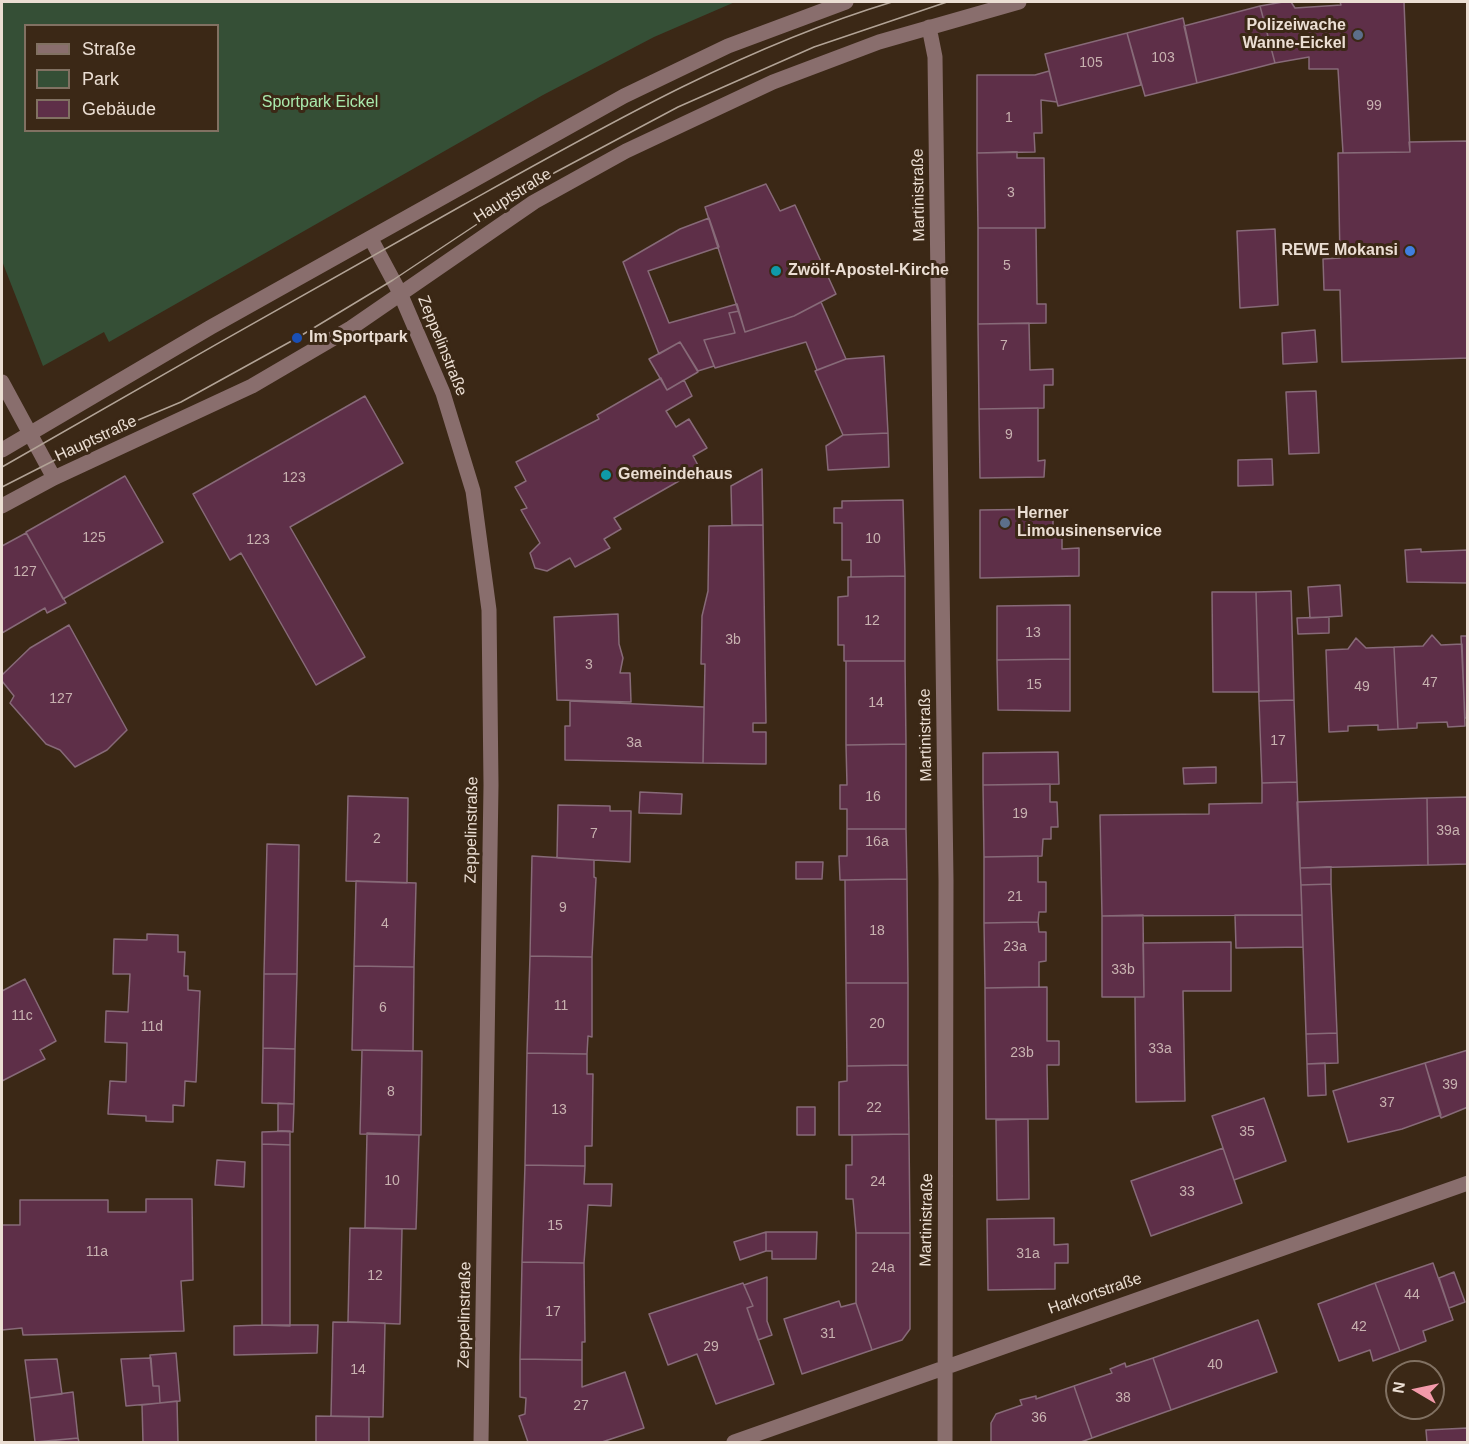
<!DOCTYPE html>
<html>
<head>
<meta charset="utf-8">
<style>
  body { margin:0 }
  #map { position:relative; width:1469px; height:1444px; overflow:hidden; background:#3b2816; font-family:Arial,sans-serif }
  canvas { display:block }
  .frame { position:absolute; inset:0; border:3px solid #ebded3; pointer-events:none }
  .legend { position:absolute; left:24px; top:24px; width:195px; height:108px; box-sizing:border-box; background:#3b2816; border:2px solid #817162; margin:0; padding:8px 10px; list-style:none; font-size:18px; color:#ebded3 }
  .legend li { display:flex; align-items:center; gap:12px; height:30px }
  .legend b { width:30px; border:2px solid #817162 }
  .north { position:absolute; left:1385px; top:1360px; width:60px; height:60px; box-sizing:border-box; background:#3b2816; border:2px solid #817162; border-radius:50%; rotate:279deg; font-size:16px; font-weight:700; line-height:24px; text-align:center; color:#ebded3 }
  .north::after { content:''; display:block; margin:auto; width:21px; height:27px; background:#f39aaa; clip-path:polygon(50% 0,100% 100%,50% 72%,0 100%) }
</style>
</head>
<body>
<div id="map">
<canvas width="1469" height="1444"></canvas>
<div class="frame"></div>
<ul class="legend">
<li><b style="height:8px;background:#896e6d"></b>Straße</li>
<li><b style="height:16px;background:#354f36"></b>Park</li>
<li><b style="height:16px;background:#5e2f48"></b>Gebäude</li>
</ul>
<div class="north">N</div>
</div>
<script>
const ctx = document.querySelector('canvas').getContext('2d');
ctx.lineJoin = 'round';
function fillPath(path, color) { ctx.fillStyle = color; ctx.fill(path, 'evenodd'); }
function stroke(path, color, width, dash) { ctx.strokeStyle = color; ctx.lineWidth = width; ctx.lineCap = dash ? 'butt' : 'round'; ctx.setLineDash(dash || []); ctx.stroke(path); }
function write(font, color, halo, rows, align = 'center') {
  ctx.font = font + ' Arial,sans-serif'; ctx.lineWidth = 6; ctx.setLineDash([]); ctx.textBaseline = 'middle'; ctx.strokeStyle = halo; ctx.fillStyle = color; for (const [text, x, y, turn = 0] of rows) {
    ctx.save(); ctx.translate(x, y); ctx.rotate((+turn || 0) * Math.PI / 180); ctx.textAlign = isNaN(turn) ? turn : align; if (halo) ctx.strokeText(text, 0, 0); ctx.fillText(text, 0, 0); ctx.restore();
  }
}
const green = new Path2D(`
  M2,2H735L654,37L543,95L109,342L104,332L43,366L2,261ZM26,26H218V130H26Z`);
const building = new Path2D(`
  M1283,2H1291L1295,8L1341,5L1340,2H1404L1410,152L1343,153L1338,69H1309V57L1275,63L1260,6Z
  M1260,6L1275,63L1197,83L1184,26Z
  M1183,18L1197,83L1145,96L1127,33Z
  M1127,33L1141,85L1058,106L1045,54Z
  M1049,71L1057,102L1041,100L1042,133H1034L1035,152L977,153V75H1035Z
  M1468,141V358L1342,362L1340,290H1324L1323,259L1340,258L1338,153L1410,152L1409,142Z
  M1017,152V158H1044L1045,228H978L977,153Z
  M766,184L780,211L795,205L836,294L794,316L745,332L705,207Z
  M709,218L719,247L648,271L669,323L737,304L739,311L729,313L735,333L704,340L714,366L698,371L680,342L659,354L623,262L680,229Z
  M978,228H1036L1037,304H1046V323L978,324Z
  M1275,229L1278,305L1240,308L1237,231Z
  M821,302L846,359L817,370L806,342L715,368L704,340L735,333L729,313L739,311L745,332L794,316Z
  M1029,323L1030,370L1053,369V385H1044V408L979,409L978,324Z
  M1315,330L1317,362L1283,364L1282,333Z
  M680,342L698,372L667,390L649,359Z
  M884,356L888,433L843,435L815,371L846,359Z
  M661,378L667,390L684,380L692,396L666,411L676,427L689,419L707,448L693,456L700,469L614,518L621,529L604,539L610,548L575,567L570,558L547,571L535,568L530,553L540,543L521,510L527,508L515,487L526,481L516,462L599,419L597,415Z
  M1316,391L1319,453L1289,454L1286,392Z
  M365,396L403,463L290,527L365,657L316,685L241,553L230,560L193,494Z
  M1038,408V461L1045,460L1044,477L980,478L979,409Z
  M888,433L889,467L828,470L826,446L843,435Z
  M1272,459L1273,485L1238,486V460Z
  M762,469L763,525H732L731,486Z
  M125,476L163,542L63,599L26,532Z
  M903,500L905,576L851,577V560H842V523H834V508H842V501Z
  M1053,509V527H1062V549L1079,548V576L980,578V510Z
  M763,525L766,723H753V732H766V764L703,763L705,664H701L702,616L708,591L709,526Z
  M26,533L66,603L47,613L45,608L2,633V546Z
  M1421,549V552L1468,550V583L1407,582L1405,550Z
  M905,576V661H844V645H838V597L848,596V577Z
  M1340,585L1342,616L1310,618L1308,587Z
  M1291,591L1294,700L1259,701L1256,592Z
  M1212,592H1256L1259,692H1213Z
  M1070,605V659L997,660V606Z
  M618,614L619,644L623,658L620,673H630L631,702L557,700L554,617Z
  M1329,617V633L1298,634L1297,618Z
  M69,625L127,730L107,750L75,767L60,750L46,744L10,703L14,696L2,681V675L30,648Z
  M1432,635L1441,645L1462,644L1465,726L1448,727L1447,722L1417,723V728L1398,729L1394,647L1423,646Z
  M1461,636H1468V718H1465Z
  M1356,638L1366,648L1394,647L1398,729L1378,730V725L1348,726V731L1329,732L1326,650L1348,649Z
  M1070,659V711L998,710L997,660Z
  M846,661H905L906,744L846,745Z
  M1294,700L1297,782L1262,783L1259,701Z
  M570,701L704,707L703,763L565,760V726H570Z
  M906,744V829H847V809H840V785H847L846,745Z
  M1058,752L1059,784L983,785V753Z
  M1216,767V783L1184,784L1183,768Z
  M1297,782L1302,915L1102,916L1100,815L1209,814V804L1262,803V783Z
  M1050,784V802H1057L1058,827H1051V839H1043L1042,856L984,857L983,785Z
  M640,792L682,794L681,814L639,813Z
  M348,796L408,798L407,883L346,881Z
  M1468,797V864L1428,865L1427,798Z
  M1427,798L1428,865L1300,868L1297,802Z
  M558,805L610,806V811H631L630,862L557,858Z
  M847,829H906L907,879L840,880L839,856H847Z
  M267,844L299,845L297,974H264Z
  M532,856L594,860V877L596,878L592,957L530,956Z
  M1038,856V882H1046V912H1039L1038,922L984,923V857Z
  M796,862H823L822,879H796Z
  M1331,867V884L1301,885L1300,868Z
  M907,879L908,983H846L845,880Z
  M356,881L416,883L414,967L354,966Z
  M1331,884L1337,1033L1306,1034L1301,885Z
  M1143,915L1144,997H1102V916Z
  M1235,915H1302L1303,947L1236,948Z
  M1038,922L1039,932H1046V961L1039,962V987L985,988L984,923Z
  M147,934L178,935V952H185L184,976H188V990L200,991L196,1082L185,1081L184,1106L173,1105V1122L146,1121V1116L108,1114L110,1081L126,1082L127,1043L105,1042L106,1011L128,1012L130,974H113L114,939L147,940Z
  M1231,942V991H1183L1185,1101L1136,1102L1135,997H1144L1143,943Z
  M530,956L592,957V1037L588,1036L587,1054L527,1053Z
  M354,966L414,967L413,1051L352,1050Z
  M264,974H297L295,1049L263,1048Z
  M25,979L56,1041L40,1050L45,1059L2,1081V991Z
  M846,983H908V1065L847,1066Z
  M1047,987V1041H1059V1065H1047L1048,1119H986L985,988Z
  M1337,1033L1338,1063L1307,1064L1306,1034Z
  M263,1048L295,1049L294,1104L262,1103Z
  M362,1050L422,1051L421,1135L360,1134Z
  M1468,1050V1107L1441,1118L1425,1063Z
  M527,1053L587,1054V1074H593L592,1146H585V1166L525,1165Z
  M1325,1063L1326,1095L1308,1096L1307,1064Z
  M1425,1063L1441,1115L1402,1129L1348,1142L1333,1091Z
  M908,1065L909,1134L839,1135V1082L847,1081V1066Z
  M1264,1098L1286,1161L1234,1180L1212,1116Z
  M278,1103L294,1104L293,1132L278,1131Z
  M797,1107H815V1135H797Z
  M1028,1119L1029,1199L997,1200L996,1120Z
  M290,1131V1145L262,1144V1132Z
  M367,1133L419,1135L416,1229L365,1228Z
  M909,1134L910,1233H856L853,1199H846V1165H852V1135Z
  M262,1144L290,1145V1326L262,1325Z
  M1223,1148L1242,1203L1151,1236L1131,1181Z
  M217,1160L245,1162L244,1187L215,1185Z
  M525,1165L585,1166L584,1184H612L611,1206L588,1205L584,1263L522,1262Z
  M146,1199H192L193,1280L181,1281L184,1331L23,1335L22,1328L2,1330V1203V1225H20V1200H108V1212H146Z
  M1054,1218V1245L1068,1244V1263H1055V1289L988,1290L987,1219Z
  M350,1228L402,1229L400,1324L348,1322Z
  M766,1232V1251L740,1260L734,1242Z
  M766,1232H817L816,1259H772V1251H766Z
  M856,1233H910V1329L902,1340L872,1350L856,1303Z
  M522,1262L584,1263L585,1342H582V1360L520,1359Z
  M1433,1263L1453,1320L1423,1331L1426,1341L1400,1351L1375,1283Z
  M1454,1272L1465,1302L1449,1308L1439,1278Z
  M767,1277V1321L772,1335L758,1340L747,1308L753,1306L744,1285Z
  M743,1283L753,1306L747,1308L774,1384L716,1404L697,1354L668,1365L649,1314Z
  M1375,1283L1400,1351L1373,1361L1370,1350L1339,1361L1318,1304Z
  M839,1301L841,1307L856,1303L872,1350L802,1374L784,1319Z
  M1258,1320L1277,1372L1171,1410L1153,1358Z
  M333,1322L385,1323L383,1417L331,1416Z
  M262,1325H318L317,1353L234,1355V1326Z
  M176,1353L180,1401L160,1403L159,1386H153L150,1355Z
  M151,1358L153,1386H159L160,1403L126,1406L121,1359Z
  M1153,1358L1171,1410L1092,1438L1074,1386L1112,1373L1110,1369L1125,1363L1126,1367Z
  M57,1359L62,1394L30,1398L25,1360Z
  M520,1359L582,1360V1387L625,1372L644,1428L602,1442H528L519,1416L525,1414L526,1398L520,1397Z
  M1074,1386L1092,1438L1081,1442H991V1423L996,1414L1022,1405L1020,1400L1036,1396V1399Z
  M73,1392L78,1438L35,1442L30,1398Z
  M177,1401L178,1442H143L142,1405Z
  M316,1416L369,1417V1442H316Z
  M1468,1428V1442H1427L1426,1430Z
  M78,1438L79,1442H39Z`);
const minor = new Path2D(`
  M929,27L935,57L946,880L945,1442
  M371,239L400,293L443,393L473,491L489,610L491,785L481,1442
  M2,382L54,478
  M2,450L211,327L624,96L728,46L846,2
  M2,506L54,478L252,386L351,328L534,202L626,151L773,82L879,42L1019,2
  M734,1442L1468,1183`);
const tram = new Path2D(`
  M2,467C155,379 309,291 463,205C601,128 740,48 892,2
  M2,487L112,431L181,402L297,338L393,280L554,173L678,107L814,47L947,2`);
const markers = [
  [1358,35,6,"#5c6f8a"],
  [1410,251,6,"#3f7fe0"],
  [776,271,6,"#0f9aa8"],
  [297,338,6,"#1a4fb4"],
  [606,475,6,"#0f9aa8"],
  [1005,523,6,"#5c6f8a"]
];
const numberNames = [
  ["103",1163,58],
  ["105",1091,63],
  ["99",1374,106],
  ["1",1009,118],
  ["3",1011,193],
  ["5",1007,266],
  ["7",1004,346],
  ["9",1009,435],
  ["123",294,478],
  ["125",94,538],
  ["10",873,539],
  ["123",258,540],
  ["127",25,572],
  ["12",872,621],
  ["13",1033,633],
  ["3b",733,640],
  ["3",589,665],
  ["47",1430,683],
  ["15",1034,685],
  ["49",1362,687],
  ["127",61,699],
  ["14",876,703],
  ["17",1278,741],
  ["3a",634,743],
  ["16",873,797],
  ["19",1020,814],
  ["39a",1448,831],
  ["7",594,834],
  ["2",377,839],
  ["16a",877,842],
  ["21",1015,897],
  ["9",563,908],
  ["4",385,924],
  ["18",877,931],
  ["23a",1015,947],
  ["33b",1123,970],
  ["11",561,1006],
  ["6",383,1008],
  ["11c",22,1016],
  ["20",877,1024],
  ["11d",152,1027],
  ["33a",1160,1049],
  ["23b",1022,1053],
  ["39",1450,1085],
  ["8",391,1092],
  ["37",1387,1103],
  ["22",874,1108],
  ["13",559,1110],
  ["35",1247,1132],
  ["10",392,1181],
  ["24",878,1182],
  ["33",1187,1192],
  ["15",555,1226],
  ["11a",97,1252],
  ["31a",1028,1254],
  ["24a",883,1268],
  ["12",375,1276],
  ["44",1412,1295],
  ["17",553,1312],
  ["42",1359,1327],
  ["31",828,1334],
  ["29",711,1347],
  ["40",1215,1365],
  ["14",358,1370],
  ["38",1123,1398],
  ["27",581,1406],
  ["36",1039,1418]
];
const poiNames = [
  ["Polizeiwache",1346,26,"right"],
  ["Wanne-Eickel",1346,44,"right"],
  ["REWE Mokansi",1398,251,"right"],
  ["Zwölf-Apostel-Kirche",788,271],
  ["Im Sportpark",309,338],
  ["Gemeindehaus",618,475],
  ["Herner",1017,514],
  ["Limousinenservice",1017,532]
];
const parkNames = [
  ["Sportpark Eickel",320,103]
];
const streetNames = [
  ["Martinistraße",919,195,-91],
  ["Hauptstraße",513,196,-32],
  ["Zeppelinstraße",442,346,68],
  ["Hauptstraße",96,439,-25],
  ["Martinistraße",926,735,-91],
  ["Zeppelinstraße",472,830,-89],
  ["Martinistraße",927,1220,-89],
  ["Harkortstraße",1095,1294,-19],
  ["Zeppelinstraße",465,1315,-89]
];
fillPath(green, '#354f36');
fillPath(building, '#5e2f48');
stroke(building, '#876a78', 1.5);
stroke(minor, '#896e6d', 15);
stroke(tram, '#b2a396', 1.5);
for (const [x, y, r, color] of markers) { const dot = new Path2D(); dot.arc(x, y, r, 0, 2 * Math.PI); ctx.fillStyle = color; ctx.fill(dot); stroke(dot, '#3b2816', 2); }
write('14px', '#c8b2b0', null, numberNames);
write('bold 16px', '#ebded3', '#3b2816', poiNames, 'left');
write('16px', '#aaeaad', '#3b2816', parkNames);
write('16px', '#ebded3', '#3b2816', streetNames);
</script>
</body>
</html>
